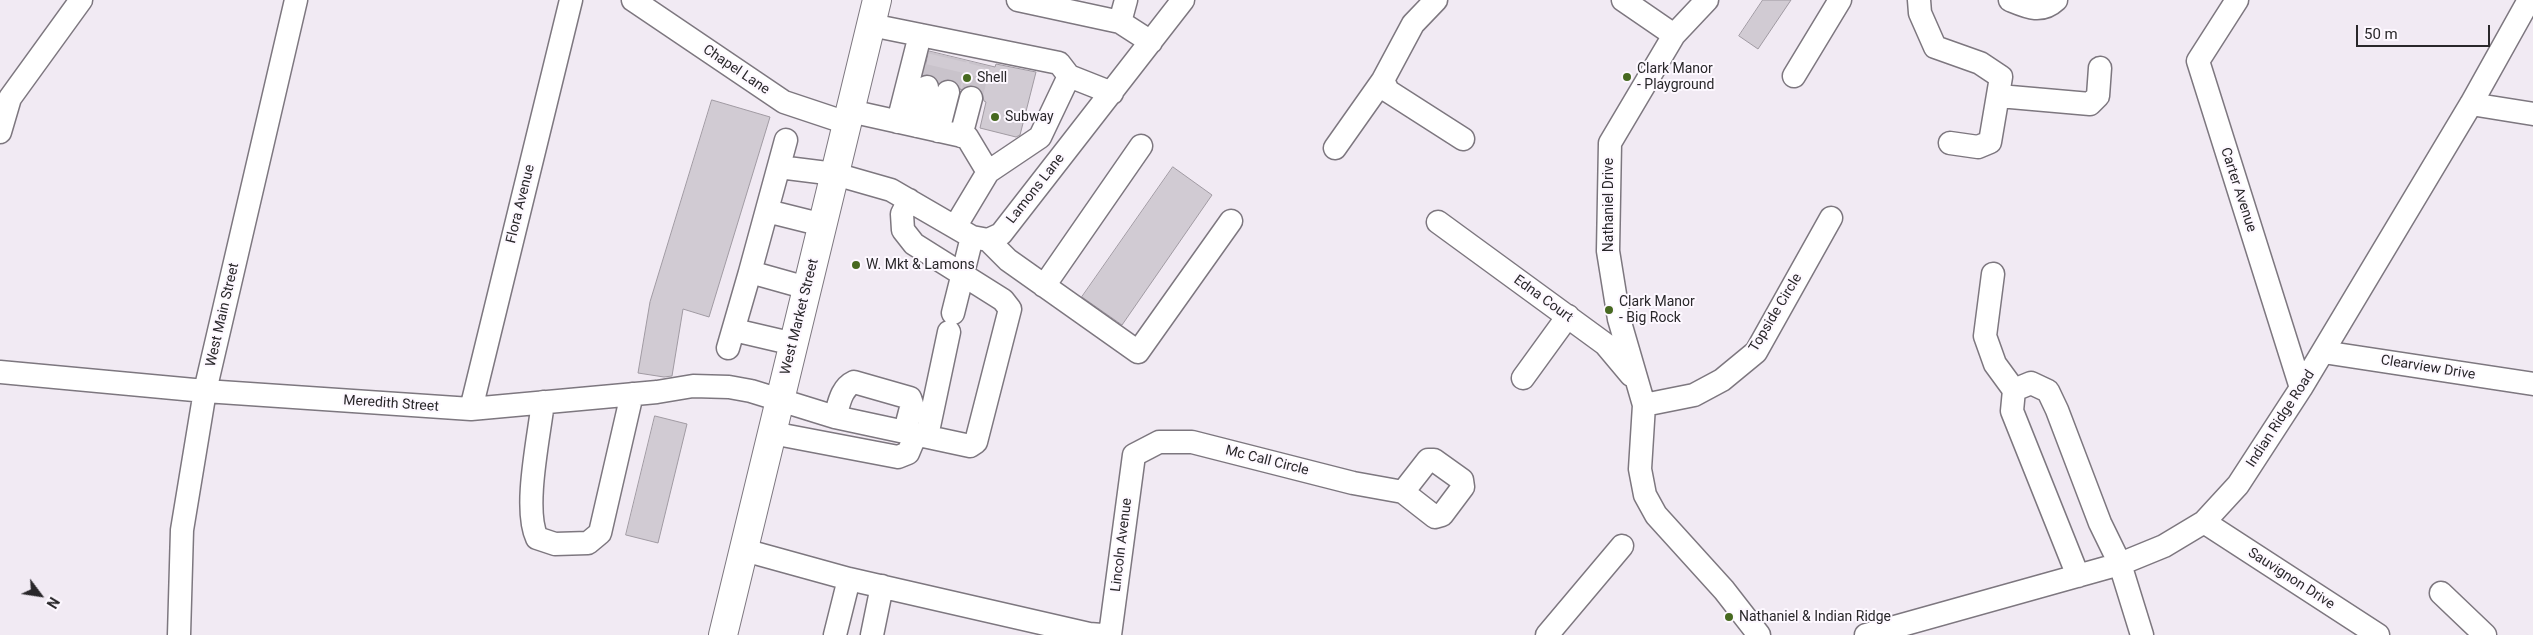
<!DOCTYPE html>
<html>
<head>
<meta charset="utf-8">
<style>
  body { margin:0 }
  #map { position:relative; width:2533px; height:635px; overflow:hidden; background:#f1eaf3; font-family:Roboto,sans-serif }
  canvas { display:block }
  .north { position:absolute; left:15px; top:570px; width:50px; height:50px; -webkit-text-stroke:4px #fdf8ff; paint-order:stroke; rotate:121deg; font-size:14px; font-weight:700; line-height:20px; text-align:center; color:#29272a }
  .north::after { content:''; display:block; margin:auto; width:18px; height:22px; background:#29272a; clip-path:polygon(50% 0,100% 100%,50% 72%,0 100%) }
  .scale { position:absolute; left:2356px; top:25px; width:134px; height:22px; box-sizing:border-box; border:2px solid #29272a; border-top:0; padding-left:6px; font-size:15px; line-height:18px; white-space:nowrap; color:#29272a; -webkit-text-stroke:4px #fdf8ff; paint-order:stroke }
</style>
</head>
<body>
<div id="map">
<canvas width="2533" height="635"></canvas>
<div class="north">N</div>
<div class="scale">50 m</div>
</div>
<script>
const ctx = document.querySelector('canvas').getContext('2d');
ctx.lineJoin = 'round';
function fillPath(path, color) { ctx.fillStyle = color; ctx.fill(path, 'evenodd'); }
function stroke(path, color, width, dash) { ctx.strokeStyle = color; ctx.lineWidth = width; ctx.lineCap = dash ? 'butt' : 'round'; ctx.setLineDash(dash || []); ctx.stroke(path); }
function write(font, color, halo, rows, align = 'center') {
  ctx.font = font + ' Roboto,sans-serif'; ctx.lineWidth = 4; ctx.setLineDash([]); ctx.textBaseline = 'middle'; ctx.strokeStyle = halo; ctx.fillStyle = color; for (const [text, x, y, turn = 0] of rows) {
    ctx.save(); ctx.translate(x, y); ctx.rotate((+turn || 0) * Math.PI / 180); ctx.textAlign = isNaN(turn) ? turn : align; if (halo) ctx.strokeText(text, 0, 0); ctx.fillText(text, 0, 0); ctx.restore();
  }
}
const building = new Path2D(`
  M1763,0H1791L1758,49L1739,36Z
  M929,51L995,67L996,64L1036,72L1020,135L1016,137L980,128L986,102L984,101L981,89L968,85L961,90L957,83L952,79L939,82L931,74H924Z
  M712,100L770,117L709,317L683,309L672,376L664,377L638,373L650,302Z
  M1173,167L1212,195L1122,325L1082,297Z
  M655,416L687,424L658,543L626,535Z`);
const minorTunnel = new Path2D(`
  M927,87L935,53
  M948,92L956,58
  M971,98L980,64`);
const minor = new Path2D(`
  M633,0L784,102L847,123
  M1018,0L1120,22L1151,42
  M1436,0L1413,24L1383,80L1388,91L1463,139
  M1623,0L1674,35
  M1707,0L1674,35L1610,143L1608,251L1619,319L1644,405L1640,469L1645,495L1656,515L1724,590L1759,635
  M1919,0L1920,13L1935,47L1980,63L2001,77L1990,142L1978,147L1950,143
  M2010,0C2027,7 2041,14 2056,0
  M2237,0L2198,61L2301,388
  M1120,22L1126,0
  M871,25L1059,63L1069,76L1112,93
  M1794,76L1840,0
  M1999,96L2090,104L2098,96L2100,68
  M2471,104L2533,114
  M850,111L967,137L988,172
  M898,122L920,35
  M917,126L927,87
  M938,131L948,92
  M0,132L10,98L81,0
  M961,136L971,98
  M786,140L750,272L807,288
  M1335,148L1383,80
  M779,167L835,174L891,190L972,237L988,240L1001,234L1183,0
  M767,211L823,225
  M1438,222L1605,344L1631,375
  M955,227L988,172L1040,137L1069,76
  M988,240L1008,260L1138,352L1231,221
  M1993,274L1985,336L1995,364L2014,390
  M1044,286L1141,146
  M953,313L972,237
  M734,330L794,344
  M728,348L750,272
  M2323,352L2533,384
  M0,372L205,391L471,409L657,392L693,386L729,387L751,391L835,417L970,446L976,442L1010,309L1003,300L914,244L903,230L902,214L909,200
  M1523,378L1568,316
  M543,402C539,437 523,509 537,538L555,544L588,543L600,533L632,394
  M1644,405L1694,395L1722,380L1756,352L1831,218
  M471,409L571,0
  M835,417C839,404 841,388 854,382L910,398L912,404L905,431
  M772,433L898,457L908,453L916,434
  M927,436L949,332
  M2204,522L2378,635
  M744,550L849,579L1089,634L1102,635
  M2078,576L2012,411L2014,390L2031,383L2048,391L2057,410L2100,523L2120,564L2142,635
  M2441,593L2485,635
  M179,635L182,530L205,391L296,0
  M835,635L849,579
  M872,635L882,586
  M1110,635L1134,455L1159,442H1192L1353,483L1403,492L1435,517L1442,515L1463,487L1462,480L1434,460H1428L1403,492
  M1547,635L1622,546
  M1866,635L2120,564L2164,546L2204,522L2238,485L2301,388L2471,104L2529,0`);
const major = new Path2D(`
  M723,635L877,0`);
const markers = [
  [1627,77,5,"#476920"],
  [967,78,5,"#476920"],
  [995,117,5,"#476920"],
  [856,265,5,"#476920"],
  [1609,310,5,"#476920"],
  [1729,617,5,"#476920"]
];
const poiNames = [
  ["Clark Manor",1637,69],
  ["- Playground",1637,85],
  ["Shell",977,78],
  ["Subway",1005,117],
  ["W. Mkt & Lamons",866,265],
  ["Clark Manor",1619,302],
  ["- Big Rock",1619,318],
  ["Nathaniel & Indian Ridge",1739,617]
];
const streetNames = [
  ["Chapel Lane",736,70,34],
  ["Lamons Lane",1036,189,-52],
  ["Carter Avenue",2238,190,72],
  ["Flora Avenue",521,204,-76],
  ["Nathaniel Drive",1609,205,-90],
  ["Edna Court",1543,299,36],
  ["Topside Circle",1776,313,-59],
  ["West Main Street",223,315,-77],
  ["West Market Street",800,317,-76],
  ["Clearview Drive",2428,368,9],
  ["Meredith Street",391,404,4],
  ["Indian Ridge Road",2281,419,-57],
  ["Mc Call Circle",1267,461,14],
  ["Lincoln Avenue",1122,545,-83],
  ["Sauvignon Drive",2291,579,33]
];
fillPath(building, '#d1cbd3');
stroke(building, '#a09aa2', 1);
stroke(minorTunnel, '#c9c3cb', 22, [22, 11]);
stroke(minor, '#7d777f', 25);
stroke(major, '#7d777f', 30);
stroke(minor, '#fff', 22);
stroke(major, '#fff', 28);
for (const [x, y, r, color] of markers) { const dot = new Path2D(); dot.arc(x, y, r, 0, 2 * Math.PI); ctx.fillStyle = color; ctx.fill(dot); stroke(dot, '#fdf8ff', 2); }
write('14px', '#29272a', '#fdf8ff', poiNames, 'left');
write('14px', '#29272a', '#fdf8ff', streetNames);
</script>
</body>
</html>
